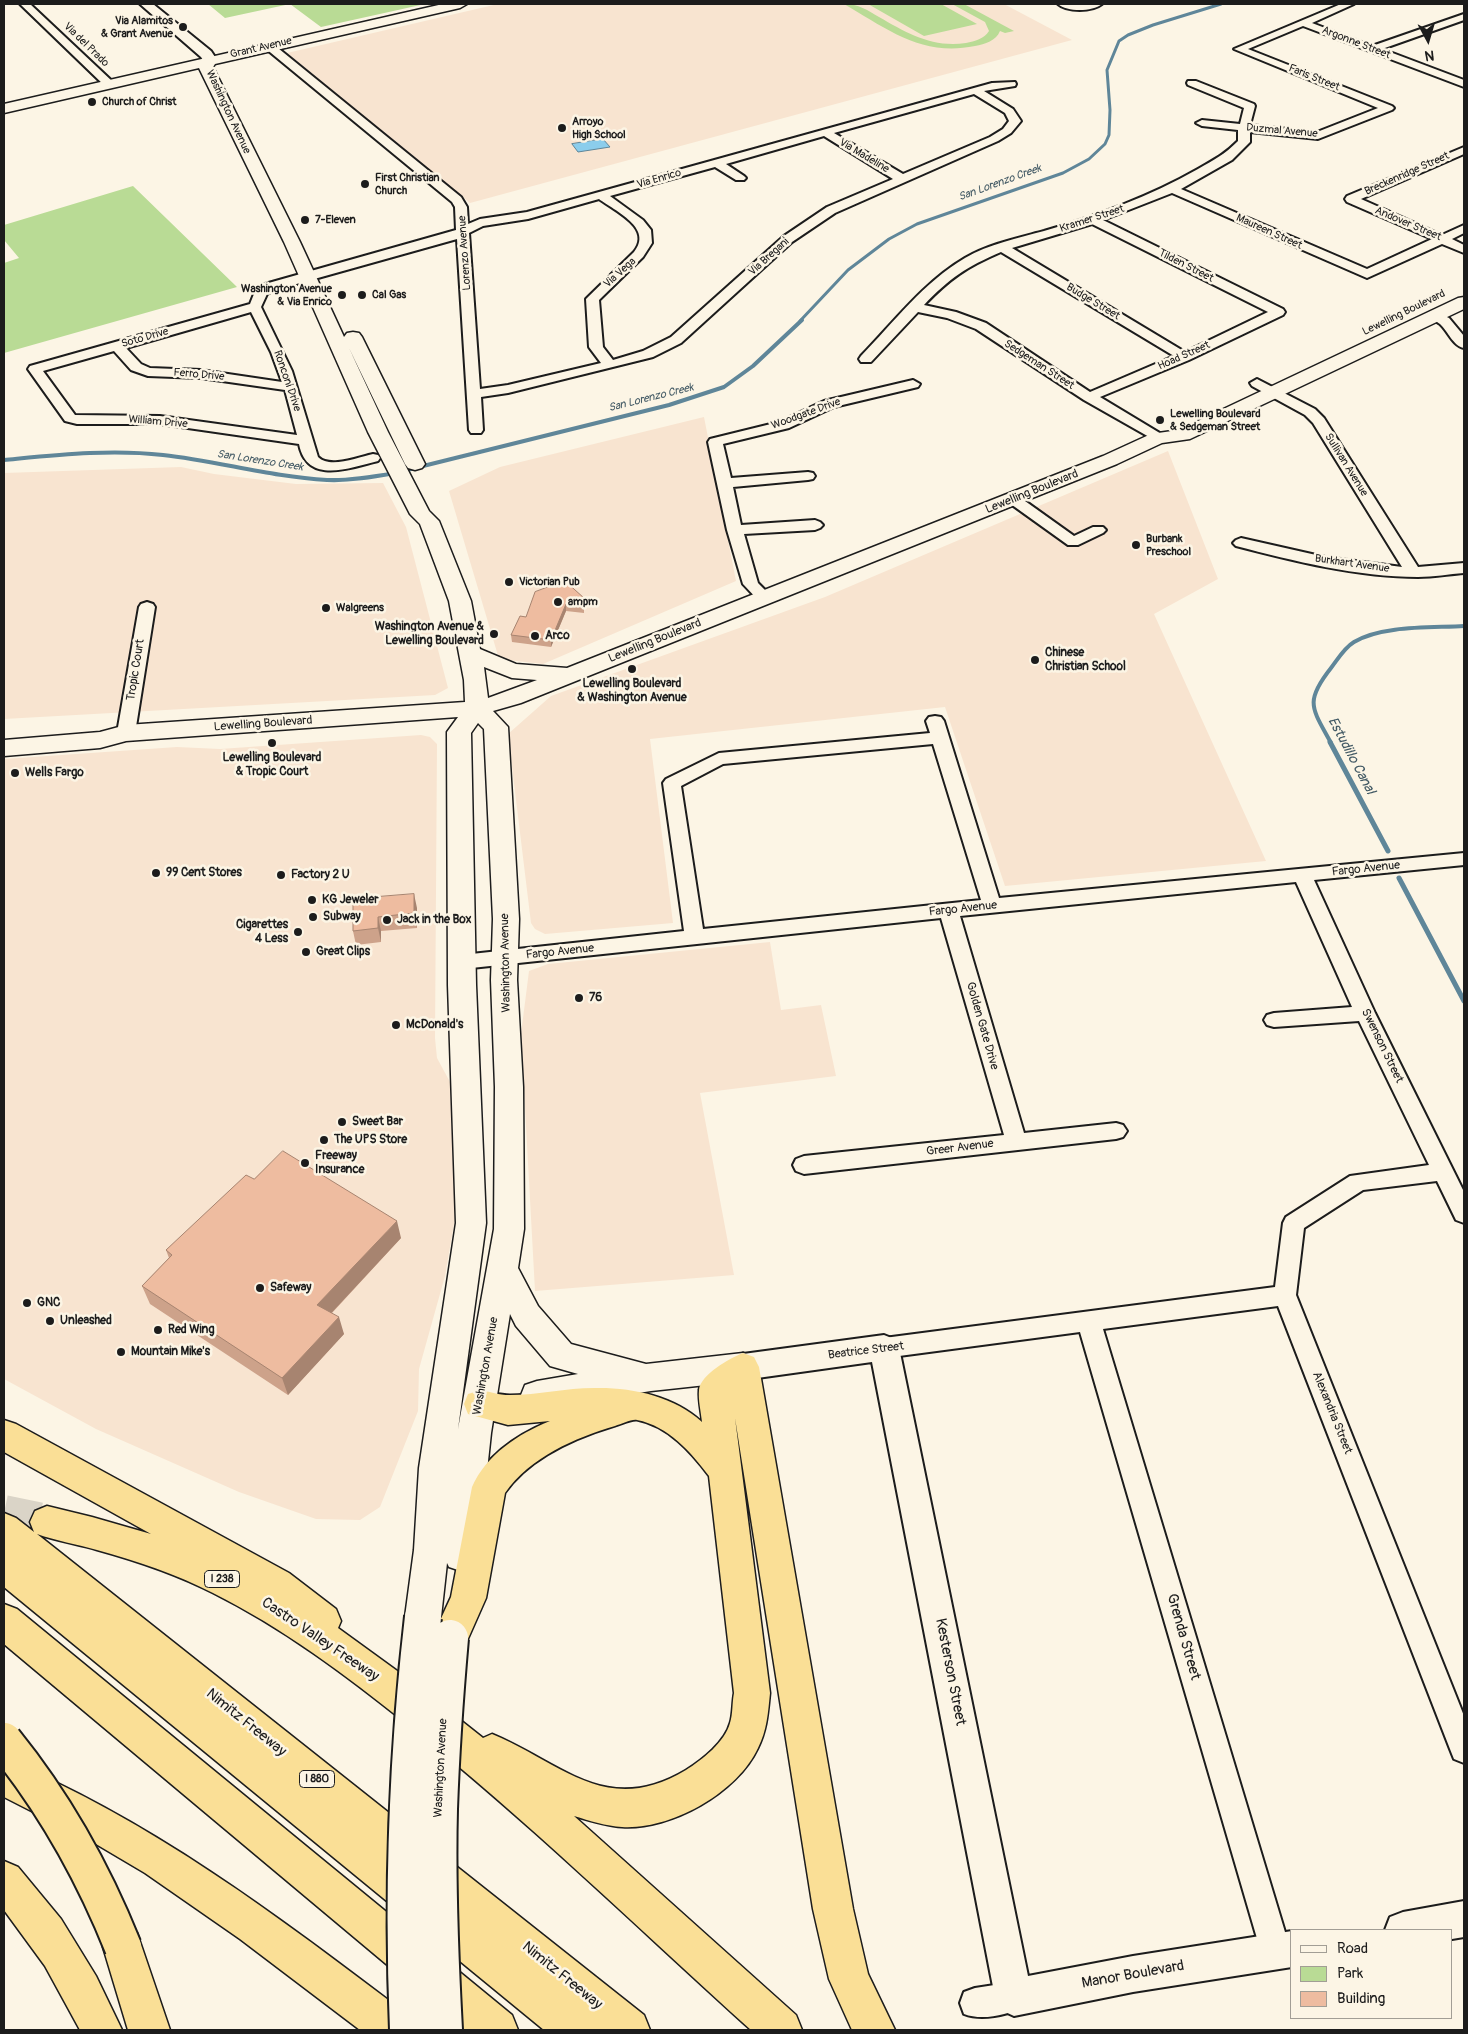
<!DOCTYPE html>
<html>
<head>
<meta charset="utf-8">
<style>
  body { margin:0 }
  #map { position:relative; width:1468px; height:2034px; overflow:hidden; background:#fcf5e5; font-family:Pangolin,sans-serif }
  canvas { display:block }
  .frame { position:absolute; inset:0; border:5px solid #1c1c1c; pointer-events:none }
  .legend { position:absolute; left:1290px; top:1929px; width:162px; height:90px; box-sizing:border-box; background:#fcf5e5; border:1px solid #a29e95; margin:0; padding:6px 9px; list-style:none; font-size:15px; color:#1c1c1c }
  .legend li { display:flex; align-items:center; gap:10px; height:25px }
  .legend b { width:25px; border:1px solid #a29e95 }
  .north { position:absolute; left:1403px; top:15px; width:50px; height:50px; -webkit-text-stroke:4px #fcf5e5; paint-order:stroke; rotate:174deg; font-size:14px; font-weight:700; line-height:20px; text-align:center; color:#1c1c1c }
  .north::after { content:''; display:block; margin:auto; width:18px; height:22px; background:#1c1c1c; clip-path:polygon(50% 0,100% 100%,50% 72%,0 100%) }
</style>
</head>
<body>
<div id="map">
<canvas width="1468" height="2034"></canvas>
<div class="frame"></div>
<ul class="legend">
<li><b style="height:6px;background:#fcf5e5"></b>Road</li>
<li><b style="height:14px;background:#b9db95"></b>Park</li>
<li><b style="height:14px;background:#eebca0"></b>Building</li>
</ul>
<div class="north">N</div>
</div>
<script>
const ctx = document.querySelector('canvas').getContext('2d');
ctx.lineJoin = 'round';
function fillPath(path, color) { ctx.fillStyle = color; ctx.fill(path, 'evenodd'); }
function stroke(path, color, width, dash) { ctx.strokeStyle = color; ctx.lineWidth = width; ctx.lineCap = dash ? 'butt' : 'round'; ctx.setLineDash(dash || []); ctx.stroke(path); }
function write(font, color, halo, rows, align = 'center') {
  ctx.font = font + ' Pangolin,sans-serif'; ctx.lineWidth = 5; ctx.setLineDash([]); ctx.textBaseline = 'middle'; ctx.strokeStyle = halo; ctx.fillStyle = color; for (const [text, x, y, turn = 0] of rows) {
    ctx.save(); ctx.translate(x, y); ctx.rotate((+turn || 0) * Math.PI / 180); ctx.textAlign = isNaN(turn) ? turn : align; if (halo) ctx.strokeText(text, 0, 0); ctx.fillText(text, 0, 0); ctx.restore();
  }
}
const built = new Path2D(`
  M498,4H1004L1072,40L470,203L287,53Z
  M704,417L736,581L543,664L499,659L449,491L500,467Z
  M1168,451L1218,579L1154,614L1266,861L1005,886L945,707L650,739L673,923L545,934L535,929L531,923L508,734L551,696L825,597Z
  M181,467L214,474L296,484L383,483L406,527L448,688L435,695L4,719V473Z
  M421,735L430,737L437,744L435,1038L437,1058L450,1082L455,1218L445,1276L419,1369L418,1411L380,1507L360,1520L316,1519L239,1492L96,1429L4,1379V759L177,747L220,749Z
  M770,942L781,1010L821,1005L836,1076L700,1093L734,1275L535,1291L521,1034L529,971L548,964Z`);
const green = new Path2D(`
  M208,4H425L321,27L290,4L225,18Z
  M844,4C859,4 867,10 879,17C907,33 932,48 966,43C975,41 984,39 989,31L985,22L952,4H964L1014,31L1005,33L1000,31C996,41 985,44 975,46C922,57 887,29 844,4Z
  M868,4H941L977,24L924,36Z
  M133,186L237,287L4,353V263L19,258L4,240V225Z`);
const water = new Path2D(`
  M603,139L610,147L578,152L572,144Z`);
const streamFar2 = new Path2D(`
  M800,321L848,270L889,239L917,224L1063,173L1089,159L1105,144L1109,135L1110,110L1107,70L1119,41L1128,35L1153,25L1221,4`);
const streamFar1 = new Path2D(`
  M4,460C57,455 109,449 163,455C218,461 271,477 327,480C350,481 373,477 395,473
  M403,471L669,405L724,387L753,366L802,320
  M1331,743C1312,708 1304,702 1331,668C1338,659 1344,648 1354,642C1382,625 1432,628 1464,626`);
const stream = new Path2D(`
  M1330,742L1388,851
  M1399,878L1464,1001`);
const motorwayTunnel = new Path2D(`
  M4,1513L47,1522`);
const minor = new Path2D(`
  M20,4H30L113,82L114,84L113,86H105Z
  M1058,4H1102C1092,12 1067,12 1058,4Z
  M1341,4H1354L1312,23L1372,46L1464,14V20L1382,49L1464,80V87L1303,26L1248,49L1392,106L1394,108L1392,110L1318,139L1250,132V142L1232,160L1181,189L1367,269L1432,239L1347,202L1345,199L1347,196L1464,147V154L1361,199L1442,235L1464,225V233L1452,239L1464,245V253L1442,244L1367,278L1172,193L1103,220L1283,309L1285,312L1283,315L1189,360L1100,397L1163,435L1165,438L1163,441L1158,442L1084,400L976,329L947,318L918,312L871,362H861L859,359L861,356C894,322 924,282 965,258C989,244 1018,238 1044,231C1098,215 1149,197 1198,169C1215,159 1224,155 1238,141V130L1202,126L1196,123L1202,120L1240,124L1244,108L1188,85L1187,83L1188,81H1196L1254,104L1255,106L1250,125L1317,132L1378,108L1234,49ZM1092,224L1268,312L1185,352L1012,248ZM1001,252L1174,356L1090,392L986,323L956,312L924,305C950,278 966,267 1001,252Z
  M269,43L273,44L461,197L467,207L468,224L480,219L527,212L992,83L1015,82L1016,84L1015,86L984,91L1013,109L1021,121L1011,133L998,141L835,213L792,242L681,343L653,357L508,393L481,397L483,430L481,433H471L469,430L457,239L275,290L267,294L261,307L292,371L318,457C330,469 358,457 373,454L378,455L380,458L378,461C349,468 307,485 299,444L160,424H77L65,421L28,369L30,366L250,304L256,289L265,284L456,230L455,207L452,202L265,48L264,46ZM974,94L1005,113L1009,121L1003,129L990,137L903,174L834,133ZM824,136L893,179L827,207L784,236L671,337L643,351L613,360L603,347L599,300L643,257L652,243L651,230L643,220L610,196L715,167L736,180H744L746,178L744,176L726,164ZM599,199C615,211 654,228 634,252L586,299L589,347L601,363L508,385L480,389L469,233L483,226L528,219ZM251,312L271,352L282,382L201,370L150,368L141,364L126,348ZM114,351L131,370L148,376L201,378L285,390L297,435L160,416L75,415L43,371Z
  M1436,312L1449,318L1464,336V348C1453,346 1448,331 1440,324C1436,321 1433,320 1429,316L1431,313Z
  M1257,379L1315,409L1324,418L1418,567L1464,563V573C1449,574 1434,577 1418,577C1357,577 1294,561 1236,546L1233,543L1236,540L1241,538L1325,557L1402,567L1313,423L1305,415L1252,386L1250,383Z
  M913,380L920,384L918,387L834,407L789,428L723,444L731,478L808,472L813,473L815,476L813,479L808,480L733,487L741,525L815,520L820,522L823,525L820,528L815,530L744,534L758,583L773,598L771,601H759L743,584L727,530L708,442L710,439L779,422L824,401Z
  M1013,495L1018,496L1074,536L1093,527H1103L1106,530L1103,533L1078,545H1068L1008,502L1006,499L1008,496Z
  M147,602L153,604L155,607L135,733L132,737L126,738L120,737L117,733L139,607L141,604Z
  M935,716L941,717L944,721L999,898L1464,853V865L1314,880L1375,1013L1464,1192V1223L1456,1220L1437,1181L1363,1190L1304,1228L1296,1295L1464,1716V1763L1454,1759L1450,1749L1278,1306L1103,1329L1291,1952L1286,1962L1276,1967L1266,1962L1261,1952L1080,1332L884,1358L876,1355L872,1348L876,1341L884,1338L1275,1287L1283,1223L1286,1217L1350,1176L1429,1165L1359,1021L1274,1027L1267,1025L1264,1020L1267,1015L1274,1013L1352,1007L1296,882L960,916L1024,1133L1116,1123L1123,1125L1127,1131L1123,1137L1116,1139L804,1174L796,1171L793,1165L796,1159L804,1156L1004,1135L941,918L462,969L455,967L452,962L455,957L462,955L684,931L663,783L666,779L719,753L930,733L926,721L929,717ZM933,744L981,900L703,929L681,786L723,764Z
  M1014,1982L1024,1987L1029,1997L1024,2007C1007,2015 982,2021 964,2014L960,2003L964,1992L975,1988Z`);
const tertiary = new Path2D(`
  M140,4H153L211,51L217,60L215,63H205L201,57Z
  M884,1335L894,1339L899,1348L1028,1976L1133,1956L1292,1931V1967L1133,1992L1014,2016L1001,2010L995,1997L872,1362L743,1380L733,1376L728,1367L733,1358L743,1354Z
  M1464,1901V1937L1452,1939V1930H1385L1390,1917L1403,1912Z`);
const secondary = new Path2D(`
  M443,4H467L460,8L215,64L213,67L300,242L344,337L347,333L353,332L359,333L362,337L425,464L422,468L415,470L408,468L405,464L349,348L388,432L429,511L439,521L471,601L480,649L516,664L567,668L1103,456L1151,434L1179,430L1458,298L1464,297V309L1190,439L1162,443L1117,464L521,703L493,711L508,727L519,919L517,980L523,1087L524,1229L518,1268L538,1306L571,1344L646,1364L743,1353L754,1357L759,1367L754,1377L743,1381L651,1391L537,1409L525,1405L521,1395L525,1385L537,1381L578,1374L550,1366L516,1326L510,1314L491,1433L478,1555L473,1567L461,1571L449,1567L447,1563L441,1617L436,1629L423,1634L410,1629L405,1617L414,1550L419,1468L456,1223L448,985L447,732L458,717L126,741L100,748L4,756V740L100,732L126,725L465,702L464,680L449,601L420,524L410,514L368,432L284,242L199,68L4,113V104ZM484,667L512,678L537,680L488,698ZM478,723L484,729L493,919L491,980L495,1087L494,1229L458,1429L486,1223L476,985L471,733Z`);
const motorway = new Path2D(`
  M743,1353L754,1357L759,1367L853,1909L868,1974L895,2030H852L829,1979L813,1909L735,1418L770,1693C768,1713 767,1730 758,1748C737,1793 671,1830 622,1827C606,1826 590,1821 574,1816L796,2015L802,2030H751C637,1927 527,1820 407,1724C346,1675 283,1628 213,1593C176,1574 137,1561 97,1550C77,1544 56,1541 37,1534L644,2015L650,2030H544L4,1587V1513L16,1518L34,1532L30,1522L35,1511L47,1506L92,1517L151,1534L4,1452V1420L16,1424L289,1573L336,1609L341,1621L338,1628L411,1681L483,1738L492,1734C562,1763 606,1818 686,1770C702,1760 725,1742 730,1723C733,1714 732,1703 734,1693L709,1476C691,1452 668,1426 637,1420C631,1419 622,1424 615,1426C575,1438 530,1457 505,1493L486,1598L463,1650L450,1655L437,1650L432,1638L451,1597L472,1487C486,1455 518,1434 550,1421L508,1425L468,1414L464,1404L468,1394C487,1387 492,1395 510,1395C538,1395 566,1388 594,1388C631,1387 674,1396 702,1422C701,1412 698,1400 699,1390C700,1375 730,1358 743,1353Z
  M4,1604L17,1609L512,2015L518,2030H465L4,1644Z
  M4,1759C153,1821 280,1918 408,2015L414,2030H360L240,1939L145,1873L96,1844L4,1797Z
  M4,1861L18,1867L61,1919L96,1976L122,2030H80L45,1966L4,1910Z
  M123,1927L137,1933L170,2030H128L103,1947L109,1933Z`);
const secondaryBridge = new Path2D(`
  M408,2030C402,1892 407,1755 423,1617
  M444,2030C440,1956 437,1883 439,1809C441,1752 445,1695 450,1638`);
const motorwayBridge = new Path2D(`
  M4,1741C55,1804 93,1872 123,1947`);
const wall = new Path2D(`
  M584,598V613L566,611L551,647L512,642L511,635L526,617Z
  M353,899L417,908V928L381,931V942L356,945L353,931Z
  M254,1179L401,1238L332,1313L344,1334L288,1395L150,1304L142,1286L169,1258L166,1250Z`);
const shadedWall = new Path2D(`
  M566,604V611L551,647V640Z
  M414,894L417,908V928L414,913Z
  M378,917L381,931V942L378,928Z
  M397,1221L401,1238L322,1323L317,1305Z
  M339,1317L344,1334L288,1395L282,1378Z`);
const building = new Path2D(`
  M565,581L584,598L583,606L566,604L551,640L511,635L520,616L526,617L535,592Z
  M414,894V913L378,917V928L353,931V899Z
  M283,1151L397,1221L317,1305L339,1317L282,1378L142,1286L172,1255L166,1250L246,1175L254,1179Z`);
const markers = [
  [183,27,5,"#1c1c1c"],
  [92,102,5,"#1c1c1c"],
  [562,128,5,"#1c1c1c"],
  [365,184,5,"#1c1c1c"],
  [305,220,5,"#1c1c1c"],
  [342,295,5,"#1c1c1c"],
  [362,295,5,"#1c1c1c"],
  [1160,420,5,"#1c1c1c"],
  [1136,545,5,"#1c1c1c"],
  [509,582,5,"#1c1c1c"],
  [558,602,5,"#1c1c1c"],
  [326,608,5,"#1c1c1c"],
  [494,634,5,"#1c1c1c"],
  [535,636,5,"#1c1c1c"],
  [1035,660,5,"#1c1c1c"],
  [632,669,5,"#1c1c1c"],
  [272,743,5,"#1c1c1c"],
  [15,773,5,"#1c1c1c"],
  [156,873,5,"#1c1c1c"],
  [281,875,5,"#1c1c1c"],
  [312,900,5,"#1c1c1c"],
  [313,917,5,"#1c1c1c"],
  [387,920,5,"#1c1c1c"],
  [298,932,5,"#1c1c1c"],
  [306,952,5,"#1c1c1c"],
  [579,998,5,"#1c1c1c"],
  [396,1025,5,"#1c1c1c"],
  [342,1122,5,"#1c1c1c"],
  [324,1140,5,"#1c1c1c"],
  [305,1163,5,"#1c1c1c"],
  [260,1288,5,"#1c1c1c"],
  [27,1303,5,"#1c1c1c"],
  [50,1321,5,"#1c1c1c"],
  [158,1330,5,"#1c1c1c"],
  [121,1352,5,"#1c1c1c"]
];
const farPoinames = [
  ["Via Alamitos",173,21,"right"],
  ["& Grant Avenue",173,34,"right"],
  ["Church of Christ",102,102],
  ["Arroyo",572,122],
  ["High School",572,135],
  ["First Christian",375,178],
  ["Church",375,191],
  ["7-Eleven",315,220],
  ["Washington Avenue",332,289,"right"],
  ["& Via Enrico",332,302,"right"],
  ["Cal Gas",372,295],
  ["Lewelling Boulevard",1170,414],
  ["& Sedgeman Street",1170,427],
  ["Burbank",1146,539],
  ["Preschool",1146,552],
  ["Victorian Pub",519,582],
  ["ampm",568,602],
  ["Walgreens",336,608]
];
const farStreetnames = [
  ["Argonne Street",1356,43,21],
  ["Via del Prado",86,45,44],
  ["Grant Avenue",261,48,-13],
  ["Faris Street",1314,78,22],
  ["Washington Avenue",228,112,65],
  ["Duzmal Avenue",1282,131,5],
  ["Via Madeline",864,156,31],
  ["Breckenridge Street",1407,174,-24],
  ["Via Enrico",659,179,-16],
  ["Kramer Street",1092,219,-18],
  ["Andover Street",1408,224,23],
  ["Maureen Street",1269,232,24],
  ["Lorenzo Avenue",465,253,-94],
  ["Via Bregani",769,257,-42],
  ["Tilden Street",1186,266,27],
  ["Via Vega",620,273,-42],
  ["Budge Street",1093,302,31],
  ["Lewelling Boulevard",1404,313,-26],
  ["Soto Drive",145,338,-16],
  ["Hoad Street",1184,356,-24],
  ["Sedgeman Street",1039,365,33],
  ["Ferro Drive",199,375,5],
  ["Ronconi Drive",287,381,71],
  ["Woodgate Drive",806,414,-20],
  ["William Drive",158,422,5],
  ["Sullivan Avenue",1346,465,58],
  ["Burkhart Avenue",1352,564,8]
];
const farWaternames = [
  ["San Lorenzo Creek",1000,183,-20],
  ["San Lorenzo Creek",651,398,-14],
  ["San Lorenzo Creek",260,461,9]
];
const shields = [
  [222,1579,35],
  [317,1779,35]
];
const shieldNames = [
  ["I 238",222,1579],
  ["I 880",317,1779]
];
const streetNames = [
  ["Lewelling Boulevard",1032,492,-22],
  ["Lewelling Boulevard",655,641,-22],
  ["Tropic Court",136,670,-81],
  ["Lewelling Boulevard",263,724,-4],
  ["Fargo Avenue",1366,869,-6],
  ["Fargo Avenue",963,909,-6],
  ["Fargo Avenue",560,952,-6],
  ["Washington Avenue",506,963,-91],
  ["Golden Gate Drive",982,1026,74],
  ["Swenson Street",1382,1046,64],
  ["Greer Avenue",960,1148,-7],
  ["Beatrice Street",866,1351,-7],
  ["Washington Avenue",486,1366,-80],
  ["Alexandria Street",1332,1413,68],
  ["Washington Avenue",441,1768,-87]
];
const poiNames = [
  ["Washington Avenue &",484,627,"right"],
  ["Lewelling Boulevard",484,641,"right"],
  ["Arco",545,636],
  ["Chinese",1045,653],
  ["Christian School",1045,667],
  ["Lewelling Boulevard",632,684,"center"],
  ["& Washington Avenue",632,698,"center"],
  ["Lewelling Boulevard",272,758,"center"],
  ["& Tropic Court",272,772,"center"],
  ["Wells Fargo",25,773],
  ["99 Cent Stores",166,873],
  ["Factory 2 U",291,875],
  ["KG Jeweler",322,900],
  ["Subway",323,917],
  ["Jack in the Box",397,920],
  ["Cigarettes",288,925,"right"],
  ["4 Less",288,939,"right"],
  ["Great Clips",316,952],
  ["76",589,998],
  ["McDonald's",406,1025],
  ["Sweet Bar",352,1122],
  ["The UPS Store",334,1140],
  ["Freeway",315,1156],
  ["Insurance",315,1170],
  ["Safeway",270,1288],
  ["GNC",37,1303],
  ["Unleashed",60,1321],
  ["Red Wing",168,1330],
  ["Mountain Mike's",131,1352]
];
const waterNames = [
  ["Estudillo Canal",1351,756,62]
];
const nearStreetnames = [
  ["Grenda Street",1183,1637,74],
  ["Castro Valley Freeway",320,1640,34],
  ["Kesterson Street",950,1672,79],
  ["Nimitz Freeway",246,1723,39],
  ["Manor Boulevard",1133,1975,-10],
  ["Nimitz Freeway",562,1976,39]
];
fillPath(built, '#f8e4d0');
fillPath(green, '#b9db95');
fillPath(water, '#8bcdec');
stroke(water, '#5f8699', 1);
stroke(streamFar2, '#5f8699', 3);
stroke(streamFar1, '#5f8699', 4);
stroke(stream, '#5f8699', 5);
stroke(motorwayTunnel, '#dad4c7', 36, [36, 18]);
stroke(minor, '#1c1c1c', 4);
stroke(tertiary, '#1c1c1c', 4);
stroke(secondary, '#1c1c1c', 3);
stroke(motorway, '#1c1c1c', 3);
fillPath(minor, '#fcf5e5');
fillPath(tertiary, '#fcf5e5');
fillPath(secondary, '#fcf5e5');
fillPath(motorway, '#fadf96');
stroke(secondaryBridge, '#1c1c1c', 40, []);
stroke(motorwayBridge, '#1c1c1c', 40, []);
stroke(secondaryBridge, '#fcf5e5', 36);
stroke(motorwayBridge, '#fadf96', 36);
fillPath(wall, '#cda28a');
fillPath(shadedWall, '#a78470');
fillPath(building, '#eebca0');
stroke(building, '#a78470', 1);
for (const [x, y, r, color] of markers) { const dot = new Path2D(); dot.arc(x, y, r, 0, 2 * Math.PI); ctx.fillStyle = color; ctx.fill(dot); stroke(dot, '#fcf5e5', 2); }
write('bold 11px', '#1c1c1c', '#fcf5e5', farPoinames, 'left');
write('11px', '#1c1c1c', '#fcf5e5', farStreetnames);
write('italic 11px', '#435a65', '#fcf5e5', farWaternames);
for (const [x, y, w] of shields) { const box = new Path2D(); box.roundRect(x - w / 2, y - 8.5, w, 17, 4); ctx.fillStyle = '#fcf5e5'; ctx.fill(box); stroke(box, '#1c1c1c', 1); }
write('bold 11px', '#1c1c1c', null, shieldNames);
write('12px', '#1c1c1c', '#fcf5e5', streetNames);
write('bold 12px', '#1c1c1c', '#fcf5e5', poiNames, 'left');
write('italic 14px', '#435a65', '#fcf5e5', waterNames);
write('15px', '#1c1c1c', '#fcf5e5', nearStreetnames);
</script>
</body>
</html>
